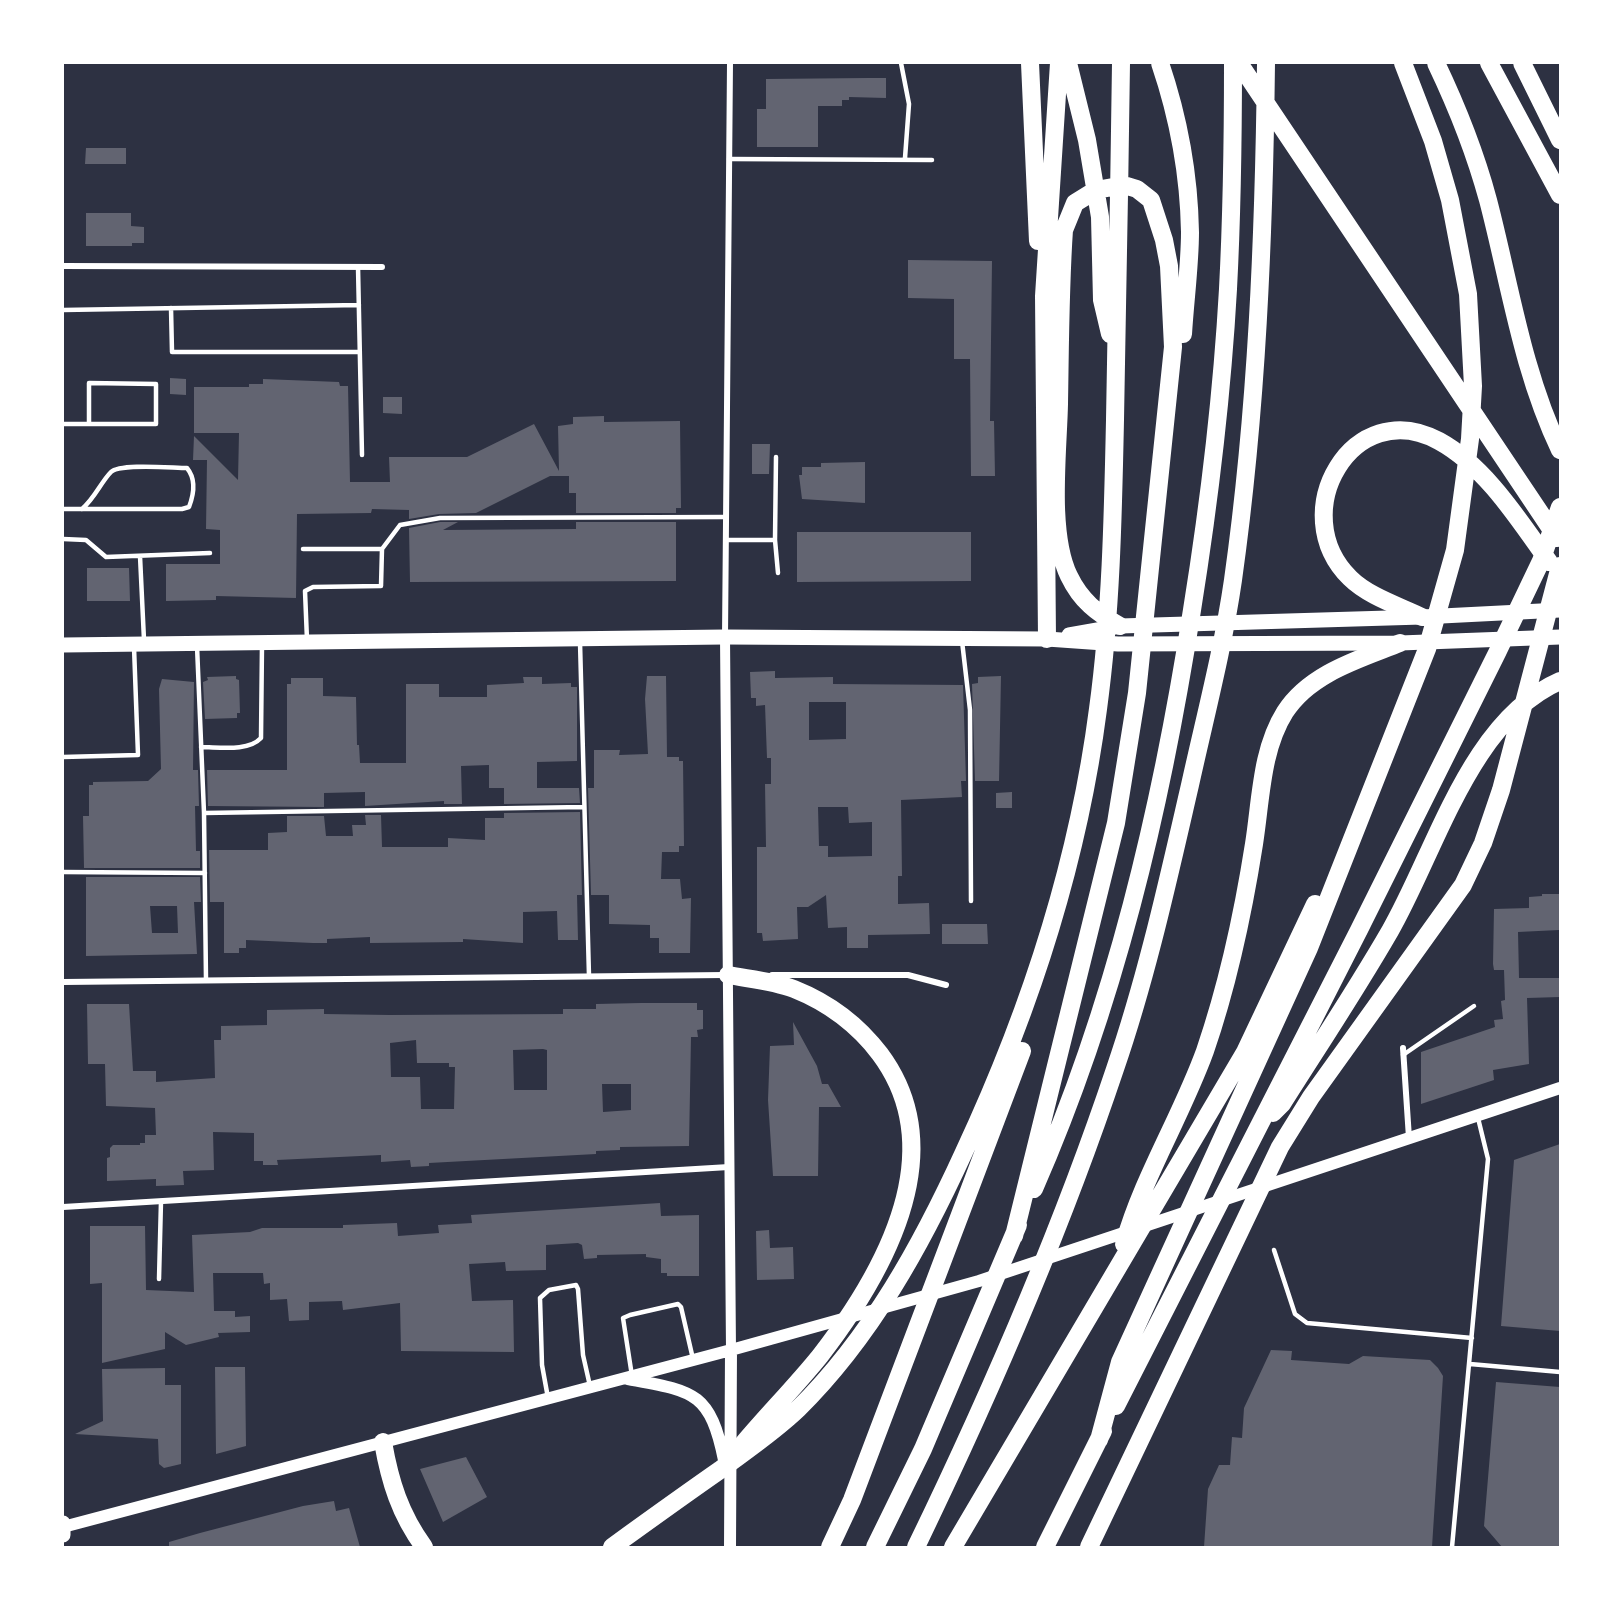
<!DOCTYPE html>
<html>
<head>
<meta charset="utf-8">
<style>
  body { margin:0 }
  #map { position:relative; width:1623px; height:1610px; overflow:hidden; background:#2d3142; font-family:Poppins,sans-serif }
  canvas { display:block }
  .frame { position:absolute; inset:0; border:64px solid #fff; pointer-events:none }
</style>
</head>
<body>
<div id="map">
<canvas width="1623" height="1610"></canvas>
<div class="frame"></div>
</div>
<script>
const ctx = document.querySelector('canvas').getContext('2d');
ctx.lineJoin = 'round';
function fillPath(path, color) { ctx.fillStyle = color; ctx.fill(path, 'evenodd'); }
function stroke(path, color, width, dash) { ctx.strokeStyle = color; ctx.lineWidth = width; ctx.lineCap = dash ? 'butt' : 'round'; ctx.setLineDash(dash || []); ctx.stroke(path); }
const building = new Path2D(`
  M867,78H886V98L849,97V100H842V106H818V147H757V109H766V79Z
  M86,148H126V164H85Z
  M86,213H131V226L144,227V243H132V246H86Z
  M908,260L992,261L990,421H994L995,476H971L970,359H954V299L908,298Z
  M170,378L186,379V395L170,394Z
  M263,379L339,382L340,386H348L350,482H390L389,457H467L534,424L559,471L558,426L573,424V417L604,416V422L680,421L681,508H676V513H576V493H569V476H550L476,513L439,514L409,519V510L372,509L371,513L297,514L296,598L216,596V600L166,601V564H220V530L206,529L207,460H193L194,436L238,480L239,433H194V387H249V384H263Z
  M383,397H402V414L383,413Z
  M752,444H770L769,474H752Z
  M865,462V503L802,499L799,475H802V467H821V463Z
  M440,522H458L443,530L576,529V522H676V581L410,582L409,528Z
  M797,532H971V581L797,582Z
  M87,568H129L130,601H87Z
  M775,671V678L833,677V684L963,685L966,781H961L962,797L901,800L902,876H898V904L929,903L930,934L868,935V948H847V927L828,928L826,895L808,907H797L798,939L763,941L762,933H757V847H766L765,784H771V758H767L765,705L756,706V698H751L750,672ZM809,702H846V739L809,740ZM818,807H848L849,823L872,822V856L828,857V846H819Z
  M236,676V679L239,680L240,713H237V718L205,719L203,682L208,680L207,677Z
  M647,676H666L667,757H679V761H683L684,846H679V852H662L661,879H680L682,899L691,898L690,953H659V938H650V925L609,924V895H591L588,788H594V750H620L619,755L648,754L645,699Z
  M1001,676L999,781H975L972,684L978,683V677Z
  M523,677H542V684L571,683V687H577V761L537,762V788H579L580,803L504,804V788H489V765L461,766L462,804H444V801L365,806V792L324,793V807L208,806L207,770H287V684H291V678H323V696L356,697L357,745H359L360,763H406V684H439V697H487V685L524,683Z
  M162,679L194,682L193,770H198L199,806H195L196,851H200V868H84L83,816H89V785H93V782L148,781L161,769L159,689Z
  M1012,792V808H996V793Z
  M580,812L582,895H577L578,940H558L557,911L523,912V943L463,939V942L370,943V937L327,939V943H313L246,940V948H239V953H224V902H210L209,850H268V833L287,832V816H324L326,836H353L352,825H366L365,815H381L382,847H448V838L485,840V818H504V813Z
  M86,877H200L201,902H194L197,954L86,956ZM150,906H177L178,933H152Z
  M1542,894H1560L1559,930L1518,932L1519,978H1560V997L1527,998L1529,1064L1493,1070L1494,1080L1421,1104V1052L1495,1027L1494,1020L1503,1019L1501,1001L1505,1000L1504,970H1494L1493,964L1494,909L1529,908V897L1542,896Z
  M942,924H987L988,944H942Z
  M641,1003H697V1010H703V1029L697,1030L698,1037H691L689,1146L620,1147V1150L596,1151V1154L429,1163V1166L411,1167L410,1160L381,1162V1155L277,1160L278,1165H263V1161H254V1133L213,1132L214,1170L183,1171L184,1185L156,1186V1179L107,1181V1158L110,1157V1148L113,1145H140V1143H145V1135H156L155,1108L106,1106L105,1064H88L87,1004H129L133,1071H156V1082L215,1078L214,1040H221V1026L267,1025V1010L324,1009V1014L390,1015L563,1014V1009H596V1004ZM416,1040L417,1063H449V1067H455L454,1109H421L420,1077H391L390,1043ZM543,1049L547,1050V1090H514L513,1050ZM602,1084H631V1110L603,1112Z
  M793,1022L817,1066L822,1084H828L841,1107H819L818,1176H773L768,1100L770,1046L794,1045Z
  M1560,1144V1331L1501,1326L1514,1160Z
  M660,1203L661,1216L699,1215V1276H667V1273H661V1259L646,1257V1254L597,1255V1258L584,1259L582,1245L578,1243L546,1245V1270L506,1271L505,1262L469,1264L472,1301L513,1300L514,1352L401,1351L400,1303L343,1310L342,1301L309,1302V1320L289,1321L287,1299L270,1300V1283L264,1284L263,1273H213L214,1311H235V1317L250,1316V1332L218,1333L219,1337L186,1345L165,1332V1349L102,1363V1283L90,1284V1226H145L146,1290L194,1292L192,1235L250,1232L262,1228H343V1225L397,1223L398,1236L439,1233L438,1225L472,1223L471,1215Z
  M769,1230L770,1248L793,1247L794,1279L757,1280L756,1231Z
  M1271,1350L1292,1351L1291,1360L1349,1364L1363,1356L1430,1360L1438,1368L1443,1376L1432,1547H1204L1208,1489L1219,1465H1230L1232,1437L1242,1438L1244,1408Z
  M215,1367H245L246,1446L216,1454Z
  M165,1368V1385H181V1464L164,1468L159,1464L158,1439L75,1434L103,1421L102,1369Z
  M1496,1382L1560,1387V1547H1502L1484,1526Z
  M466,1457L487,1497L443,1522L420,1469Z
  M334,1501L336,1511L349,1508L360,1547H169V1542L200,1533L303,1506Z`);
const service = new Path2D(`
  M901,63L909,104L905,158
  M729,159L932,160
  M358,267L362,455
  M171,308L172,352H359
  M63,310L359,305
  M63,424H156V384L89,383V424
  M63,509H182L189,507C194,494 196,479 187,468C172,468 120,463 111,472C101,482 95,498 82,509
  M63,539L86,540L106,557L210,553
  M726,540H775L776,457
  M775,540L778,573
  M303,549H382
  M140,556L144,640
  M307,640L305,591L313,587L381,586L382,549L400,525L440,518L726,517
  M962,641L970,710L971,901
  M580,642L589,976
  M197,646L204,813L206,980
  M201,747C219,747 248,752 261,738L262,644
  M63,757L138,755L134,647
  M204,813L584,807
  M63,872L205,873
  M1403,1055L1474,1006
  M1274,1250L1295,1314L1307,1323L1472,1338
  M159,1279L161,1201
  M1470,1364L1560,1372
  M632,1376L623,1318L630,1315L678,1304L681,1307L693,1359
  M548,1398L542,1365L540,1298L549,1290L576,1285L578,1289L583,1355L590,1386
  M1452,1547L1488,1159L1478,1118`);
const minor = new Path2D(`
  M63,266L382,267
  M725,636L730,63
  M772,975H908L946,985
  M63,982L725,975
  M1403,1048L1409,1138
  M63,1207L729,1167`);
const tertiary = new Path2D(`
  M725,637L731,1350`);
const secondary = new Path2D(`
  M628,1379C693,1391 710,1391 724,1460
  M63,1527L731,1350L979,1281L1560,1088
  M730,1547L731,1350`);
const primary = new Path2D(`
  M1069,635L1120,626L1422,617L1560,610
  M63,645L725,637L1047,639L1118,644L1400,643L1560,637
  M63,1523V1535`);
const motorway = new Path2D(`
  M1030,63L1038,241
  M1068,63L1087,140L1100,217L1102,300L1110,334
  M1160,63C1178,116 1189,175 1190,232C1190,265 1185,300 1183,334
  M1239,63L1557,538
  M1436,63C1457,107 1475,152 1488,200C1510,284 1522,371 1560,450
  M1489,63L1560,195
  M1522,63L1560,140
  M1422,617C1399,606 1368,596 1350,578C1284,513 1353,394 1439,441C1485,466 1519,520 1549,562
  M1047,639L1044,296L1059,63
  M728,975C749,979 774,981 794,989C829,1003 858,1025 880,1054C953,1152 884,1273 820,1356C795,1387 767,1415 742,1445
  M1273,1113L1282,1104C1318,1047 1356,990 1390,931C1436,851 1470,720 1560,681
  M1034,1189C1115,1004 1161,809 1192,610C1209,504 1222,396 1228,289C1232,213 1233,138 1233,63
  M1014,1236L1116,823L1137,693L1173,347L1169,266L1164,240L1151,200L1137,189L1124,185L1096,190L1075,203L1064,230C1060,288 1060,346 1059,404C1058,452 1048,533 1069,576C1081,601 1097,613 1120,626
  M1124,1244C1143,1177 1181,1117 1205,1051C1228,984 1243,914 1254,844C1261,800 1261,750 1285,712C1310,673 1360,659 1400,643
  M1116,1406L1359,930L1497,653L1541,561L1560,507
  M1099,1440L1120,1362L1309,948L1427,649L1455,550L1470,439L1473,386L1468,294L1450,200L1433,141L1403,63
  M383,1442C390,1482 400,1514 424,1547
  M612,1547C648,1521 684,1495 720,1470C747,1450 774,1432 798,1409C871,1337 922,1244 964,1152C1029,1013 1078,863 1098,709C1111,613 1113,517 1115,420C1118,301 1119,182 1121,63
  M830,1547L852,1500L1022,1051
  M875,1547L923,1449L1018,1225
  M916,1547C991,1392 1060,1233 1115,1069C1147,976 1168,880 1190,785C1205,717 1223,649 1233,580C1257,409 1264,236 1266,63
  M953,1547L1245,1052L1315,904
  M1045,1547L1103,1431
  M1089,1547L1280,1147L1311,1097L1463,885L1483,843L1501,790L1560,566`);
fillPath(building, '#626471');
stroke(service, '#fff', 4.5);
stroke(minor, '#fff', 6);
stroke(tertiary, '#fff', 10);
stroke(secondary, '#fff', 12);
stroke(primary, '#fff', 15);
stroke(motorway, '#fff', 18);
</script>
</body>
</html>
